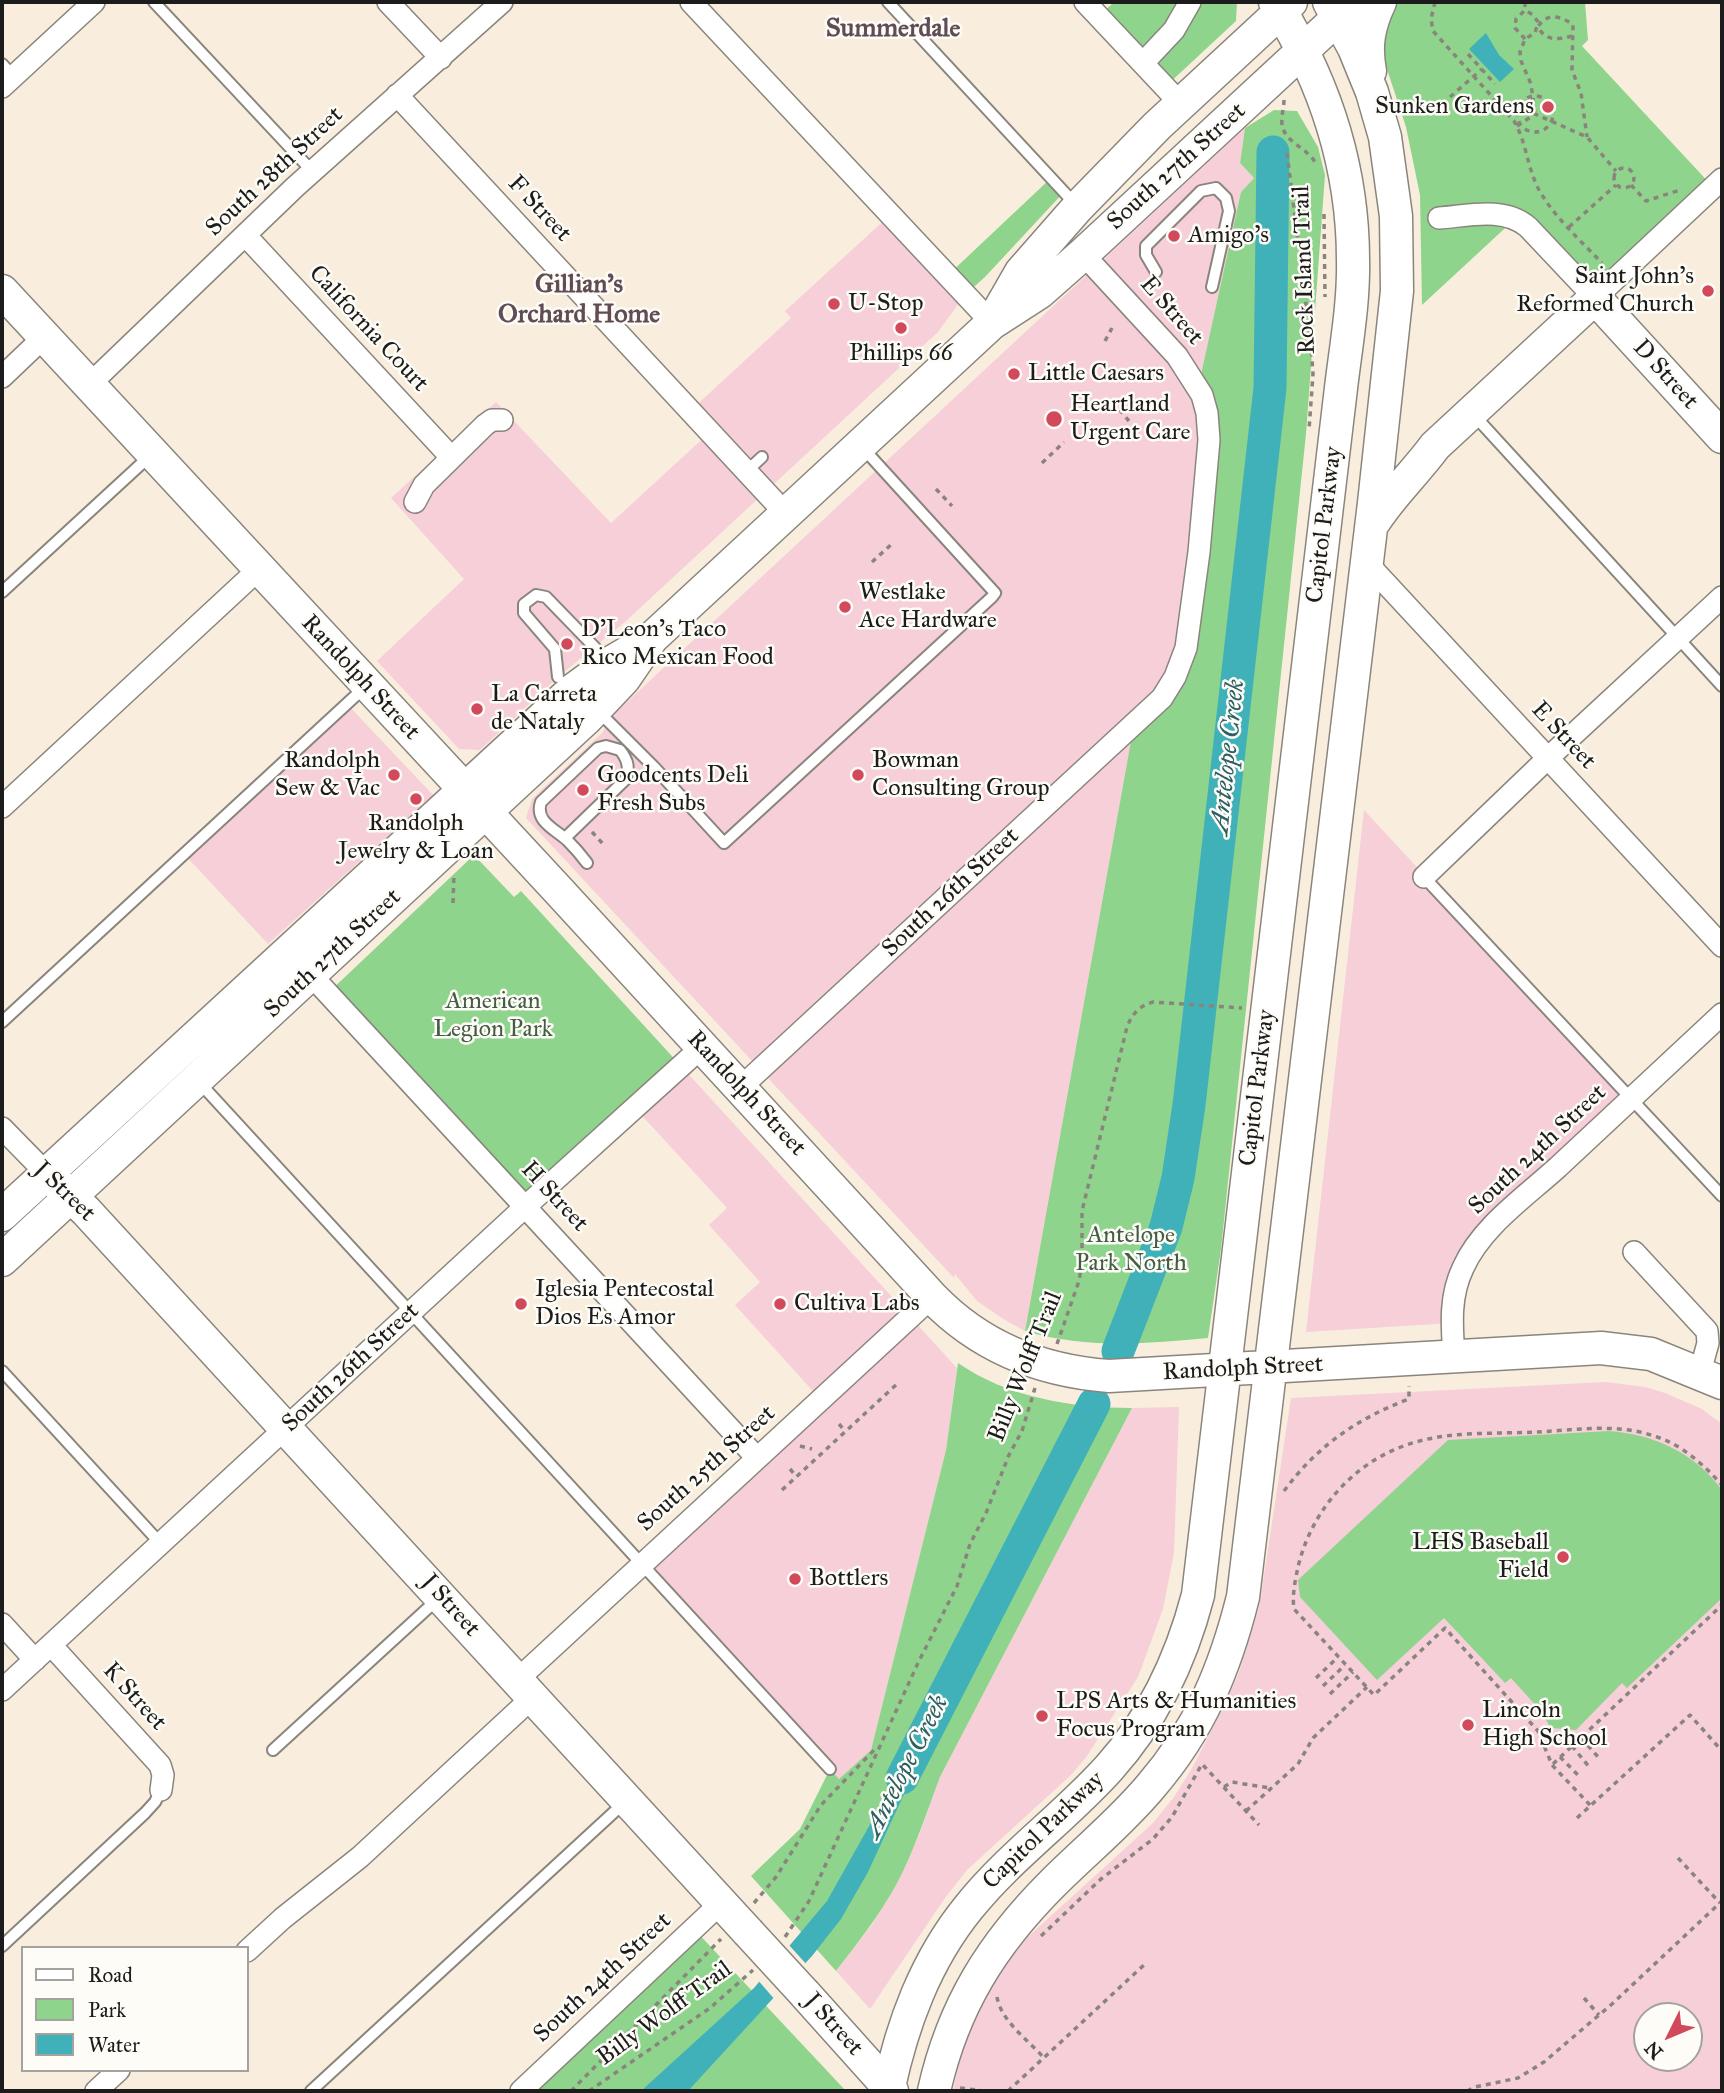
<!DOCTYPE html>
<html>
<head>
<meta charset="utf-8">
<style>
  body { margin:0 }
  #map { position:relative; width:1724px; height:2093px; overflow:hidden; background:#f9eedd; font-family:"IM FELL Great Primer",serif }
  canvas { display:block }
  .frame { position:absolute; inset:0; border:4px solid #1c1c1c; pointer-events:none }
  .legend { position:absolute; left:21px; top:1946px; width:228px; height:126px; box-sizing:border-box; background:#fdfcf7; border:2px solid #a3a29f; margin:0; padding:9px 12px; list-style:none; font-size:21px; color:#1c1c1c }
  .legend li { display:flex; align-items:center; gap:14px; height:35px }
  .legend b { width:35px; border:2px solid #a3a29f }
  .north { position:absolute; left:1633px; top:2002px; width:70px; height:70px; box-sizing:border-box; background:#fdfcf7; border:2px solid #a3a29f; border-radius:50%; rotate:227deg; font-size:19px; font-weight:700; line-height:28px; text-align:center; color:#1c1c1c }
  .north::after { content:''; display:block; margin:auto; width:24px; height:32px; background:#d1495b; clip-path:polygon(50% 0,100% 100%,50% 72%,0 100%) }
</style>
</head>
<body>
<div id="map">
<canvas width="1724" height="2093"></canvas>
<div class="frame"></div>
<ul class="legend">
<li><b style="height:9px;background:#fff"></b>Road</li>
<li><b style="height:19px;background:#8fd48d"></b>Park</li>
<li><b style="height:19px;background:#40b1b9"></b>Water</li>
</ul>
<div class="north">N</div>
</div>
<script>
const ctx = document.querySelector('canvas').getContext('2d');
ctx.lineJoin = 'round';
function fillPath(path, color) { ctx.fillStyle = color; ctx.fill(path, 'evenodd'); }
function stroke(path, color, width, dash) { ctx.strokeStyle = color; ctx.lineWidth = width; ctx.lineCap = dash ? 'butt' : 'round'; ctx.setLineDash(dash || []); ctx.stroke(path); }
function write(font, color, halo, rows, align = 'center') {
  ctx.font = font + ' "IM FELL Great Primer",serif'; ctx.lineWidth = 5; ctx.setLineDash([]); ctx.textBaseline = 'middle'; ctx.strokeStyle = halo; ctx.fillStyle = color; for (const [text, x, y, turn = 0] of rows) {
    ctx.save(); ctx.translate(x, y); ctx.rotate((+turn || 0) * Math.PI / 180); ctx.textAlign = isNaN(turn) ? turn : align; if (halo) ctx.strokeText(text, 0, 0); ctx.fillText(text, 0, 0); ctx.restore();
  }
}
const built = new Path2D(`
  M1245,128L1240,163L1254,178L1241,192L1198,388L1202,395L1186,648L1134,724L1025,1331L1005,1320L977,1301L955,1274L954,1278L526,818L532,799L602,733L614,714Z
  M890,215L965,295L938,332L626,621L558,677L480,750L459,749L377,661L464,579L391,498L496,402L611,523L710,432L690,411L791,318L785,311Z
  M347,704L433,795L268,944L184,854Z
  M1364,810L1632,1099L1486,1234L1452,1323L1306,1332Z
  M681,1066L957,1368L946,1450L871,1750L839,1779L642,1564L821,1400L735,1305L760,1282L709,1225L727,1208L634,1107Z
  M1606,1382L1645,1387L1665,1393L1702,1409L1722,1424V2091H953L959,2062L971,2021L1000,1966L1020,1944L1153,1823L1174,1797L1191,1770L1221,1712L1238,1675L1259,1608L1291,1398ZM1647,2016H1689V2058H1647Z
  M1179,1407L1174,1553L1163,1609L1138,1677L1087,1756L1071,1775L967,1870L945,1898L870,2009L836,1971L871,1926L895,1887L919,1835L940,1777L1132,1408Z`);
const green = new Path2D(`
  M1114,2H1237L1236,21L1165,87L1099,16Z
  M1396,2H1585L1588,40L1582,46L1713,187L1595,298L1516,218L1422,305L1420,195L1406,127L1382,54L1385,25Z
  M1274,110L1297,111L1318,147L1325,175L1306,434L1221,1249L1208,1338C1146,1344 1086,1349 1025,1331L1134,724L1175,677L1209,440L1198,388L1241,192L1254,178L1240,163L1245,128Z
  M1051,178L1064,192L985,277L965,295L947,276Z
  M474,855L514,897L521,891L681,1066L526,1206L328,993Z
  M958,1363C1007,1397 1072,1408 1132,1408L940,1777C926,1814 914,1852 895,1887C878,1917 857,1944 836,1971L751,1876L800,1829L830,1769L839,1779L871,1750L946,1450Z
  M1609,1431C1653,1434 1695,1453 1722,1490V1598L1627,1688L1622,1683L1576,1730L1551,1728L1539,1709L1511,1678L1505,1683L1444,1618L1377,1680L1300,1597L1298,1580L1448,1440Z
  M694,1929L846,2091H521Z`);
const water = new Path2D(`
  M1486,33L1499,55L1514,69L1500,82L1469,49Z
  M923,1738L906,1790L868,1872L841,1919L812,1956L688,2091H641L754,1988L827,1901L877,1812Z`);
const pier = new Path2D(`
  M788,1944L808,1966L776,2001L757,1979Z`);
const river = new Path2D(`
  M1118,1351L1166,1227L1178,1178L1189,1105L1270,388L1273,152
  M902,1778L1094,1404`);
const path = new Path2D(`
  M1435,2L1431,19L1433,31L1514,121C1526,141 1527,166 1538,188C1553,216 1580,240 1602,263
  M1525,2V10
  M1572,36C1558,40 1545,41 1538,27C1546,12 1562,16 1573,25L1572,70L1581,93L1587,137
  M1525,39L1515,28L1516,19L1525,10L1533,15L1538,22L1535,33L1525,39L1520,52L1521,61L1531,84L1535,114
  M1468,54L1495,84
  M1517 114a18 18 0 1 1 36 0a18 18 0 1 1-36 0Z
  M1450,97L1482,69
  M1284,100C1284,108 1281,116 1282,124C1284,142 1306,147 1315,162
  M1517,126L1535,114L1587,137L1616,171
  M1287,153L1311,344L1313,374L1309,430
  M1614 178a10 10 0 1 1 20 0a10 10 0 1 1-20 0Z
  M1631,185L1646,201L1680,190
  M1324,214L1325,297
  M1569,227L1616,185
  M1105,341L1112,328
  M1113,402L1129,421
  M1042,463L1064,442
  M936,489L952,506
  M872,562L894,542
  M592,832L605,846
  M453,903L454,873
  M1057,1344L1079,1281L1082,1262V1211L1127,1027C1132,1014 1139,1006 1153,1002L1242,1008
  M839,1424L845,1431
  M800,1446L812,1449
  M790,1469L796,1476
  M782,1490L897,1384
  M1284,1491C1317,1446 1358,1418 1409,1399V1386
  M1316,1678L1338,1657
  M1323,1686L1345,1665
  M1330,1694L1353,1672
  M1581,1738L1600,1759
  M1572,1746L1590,1768
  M1560,1757L1580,1777
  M1553,1764L1722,1605
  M1224,1787L1232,1782L1270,1788
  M1590,1805L1552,1765L1538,1731L1445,1628L1374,1695L1294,1609C1292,1596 1295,1581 1298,1567C1312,1508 1357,1458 1416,1442C1454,1431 1498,1434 1538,1432C1575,1430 1617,1423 1654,1436C1681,1444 1703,1464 1722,1485
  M1246,1811L1298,1764L1313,1738L1367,1687
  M1577,1818L1690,1715L1722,1751
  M1678,1858L1720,1903
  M754,1903L776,1877L821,1805L877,1747
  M1041,1936L1101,1879L1153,1839L1172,1817L1202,1764L1259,1825
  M785,1937L809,1901L918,1663L957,1586L970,1544L986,1513L1009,1455L1022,1431L1035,1388
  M997,1997C1001,2021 1028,2040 1044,2058
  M1584,1998L1599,2015
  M960,2088L985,2091
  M571,2091L721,1939
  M589,2091L710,2008L753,1970
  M1008,2091L1145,1964
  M1467,2091L1475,2087L1518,2078L1544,2062L1612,2004L1722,1901`);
const lane = new Path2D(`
  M154,2L312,171
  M888,2L1076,205
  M2,64L13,76
  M1156,272L1146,255V246L1201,191L1216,188L1226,198L1229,211L1212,287
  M1473,414L1722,686
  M747,471L762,457
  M2,592L152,454
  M558,677L555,649L524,613V604L536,595L546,597L608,661
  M597,710L654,767L724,843L992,597L995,593L862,447
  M565,838L625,780C630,768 628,760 620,750L606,746L598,748L541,802C534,822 557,830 568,841C575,848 581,855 587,863
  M1424,877L1722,1196
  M2,1022L365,687
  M199,1082L830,1769
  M2,1371L161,1544
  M273,1750L439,1598
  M2,1946L145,1813L155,1802L161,1790
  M311,2091L625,1802`);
const street = new Path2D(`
  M388,2L441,58
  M691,2L992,323
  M1085,2L1180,103
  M1143,63L1174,30L1190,2
  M2,87L94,2
  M397,95L786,514
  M1439,218C1468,216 1504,206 1528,227L1595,298L1722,179
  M246,236L451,457
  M2,377L44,337
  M89,385L295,187L502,2
  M415,502L424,485L485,425L492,420H502
  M1366,562L1722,946
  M2,807L259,569
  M1424,877L1548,758L1722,597
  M310,974L757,1458
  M740,1088L1162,698L1175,677L1186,648L1199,552L1209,440L1207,413L1202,395L1177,356L1083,254
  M2,1128L47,1174
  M1634,1252L1707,1331L1708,1343L1700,1372
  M1454,1357C1452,1327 1449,1297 1463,1268C1481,1227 1525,1197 1558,1167C1613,1116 1668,1065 1722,1014
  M2,1624L35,1660
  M51,1645L160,1765L163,1775L161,1790
  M517,1680L932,1297
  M2,1690L526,1206L702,1047
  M247,1951L283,1918L360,1857L533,1697
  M96,2091L119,2070
  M521,2091L721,1903`);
const secondary = new Path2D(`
  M1370,71C1365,45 1369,25 1380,2
  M2,291L558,890L932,1297C980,1347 1041,1371 1109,1376L1601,1348L1651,1354L1722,1383
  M994,319L1021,272L1078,207L1157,126L1291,2
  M1374,522C1392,494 1416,472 1435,446L1595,298L1722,437
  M47,1174L86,1211L748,1932
  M2,1215L573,690L610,663L639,646
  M2,1260L587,718L624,679L652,638L992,323L1040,292L1083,254L1353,4
  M805,1994L892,2091
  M888,2091C902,2025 925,1961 969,1907C1010,1856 1065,1817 1109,1768C1154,1718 1181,1660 1198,1595L1341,388C1346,346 1354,302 1353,260C1353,166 1324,80 1275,2
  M934,2091C953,2006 992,1944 1053,1883C1086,1850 1122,1821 1151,1786C1200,1729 1225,1669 1243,1597L1374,503L1397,291L1396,216L1385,137L1372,92L1354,48L1329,2`);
const secondaryBridge = new Path2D(`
  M748,1932L805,1994`);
const markers = [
  [1548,107,7,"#d1495b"],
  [1174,236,7,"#d1495b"],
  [1708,291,7,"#d1495b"],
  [834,304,7,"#d1495b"],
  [901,328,7,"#d1495b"],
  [1014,374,7,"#d1495b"],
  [1054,419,9,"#d1495b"],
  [845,607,7,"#d1495b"],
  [567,644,7,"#d1495b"],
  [477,709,7,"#d1495b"],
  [394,775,7,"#d1495b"],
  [858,775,7,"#d1495b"],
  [583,790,7,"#d1495b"],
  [416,799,7,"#d1495b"],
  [521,1304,7,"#d1495b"],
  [780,1304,7,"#d1495b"],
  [1563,1557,7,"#d1495b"],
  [795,1579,7,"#d1495b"],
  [1042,1716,7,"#d1495b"],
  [1468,1725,7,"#d1495b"]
];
const poiNames = [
  ["Sunken Gardens",1534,107,"right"],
  ["Amigo's",1188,236],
  ["Saint John's",1694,277,"right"],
  ["Reformed Church",1694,305,"right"],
  ["U-Stop",848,304],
  ["Phillips 66",901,354,"center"],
  ["Little Caesars",1028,374],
  ["Heartland",1070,405],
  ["Urgent Care",1070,433],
  ["Westlake",859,593],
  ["Ace Hardware",859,621],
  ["D'Leon's Taco",581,630],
  ["Rico Mexican Food",581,658],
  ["La Carreta",491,695],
  ["de Nataly",491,723],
  ["Randolph",380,761,"right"],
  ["Sew & Vac",380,789,"right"],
  ["Bowman",872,761],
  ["Consulting Group",872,789],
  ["Goodcents Deli",597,776],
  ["Fresh Subs",597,804],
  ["Randolph",416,824,"center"],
  ["Jewelry & Loan",416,852,"center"],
  ["Iglesia Pentecostal",535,1290],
  ["Dios Es Amor",535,1318],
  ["Cultiva Labs",794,1304],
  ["LHS Baseball",1549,1543,"right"],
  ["Field",1549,1571,"right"],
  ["Bottlers",809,1579],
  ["LPS Arts & Humanities",1056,1702],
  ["Focus Program",1056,1730],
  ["Lincoln",1482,1711],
  ["High School",1482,1739]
];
const streetNames = [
  ["South 27th Street",1177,167,-42],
  ["South 28th Street",275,172,-43],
  ["F Street",539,209,47],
  ["Rock Island Trail",1305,270,-92],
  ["E Street",1171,311,49],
  ["California Court",368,329,47],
  ["D Street",1665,375,48],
  ["Capitol Parkway",1325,525,-83],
  ["Randolph Street",360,678,47],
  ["E Street",1563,736,47],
  ["South 26th Street",951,893,-43],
  ["South 27th Street",333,954,-43],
  ["Capitol Parkway",1258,1088,-83],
  ["Randolph Street",746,1094,47],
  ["South 24th Street",1538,1150,-43],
  ["J Street",64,1192,44],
  ["H Street",554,1197,47],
  ["Billy Wolff Trail",1026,1367,-68],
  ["South 26th Street",351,1368,-43],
  ["Randolph Street",1243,1369,-3],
  ["South 25th Street",707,1469,-42],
  ["J Street",450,1606,48],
  ["K Street",134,1697,48],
  ["Capitol Parkway",1044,1831,-44],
  ["South 24th Street",603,1978,-43],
  ["Billy Wolff Trail",665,2014,-36],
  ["J Street",833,2025,48]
];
const parkNames = [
  ["American",493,1002],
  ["Legion Park",493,1030],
  ["Antelope",1131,1236],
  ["Park North",1131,1264]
];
const neighbourhoodNames = [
  ["Summerdale",893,30],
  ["Gillian's",579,286],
  ["Orchard Home",579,316]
];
const waterNames = [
  ["Antelope Creek",1229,757,-84],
  ["Antelope Creek",907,1767,-63]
];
fillPath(built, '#f6cfd9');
fillPath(green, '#8fd48d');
fillPath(water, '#40b1b9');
fillPath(pier, '#f9eedd');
stroke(river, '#40b1b9', 33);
stroke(lane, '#8a857c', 14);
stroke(street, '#8a857c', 24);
stroke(secondary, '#8a857c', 35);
stroke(path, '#8a857c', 3.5, [5, 5]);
stroke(lane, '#fff', 10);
stroke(street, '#fff', 21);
stroke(secondary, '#fff', 32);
stroke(secondaryBridge, '#8a857c', 35, []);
stroke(secondaryBridge, '#fff', 32);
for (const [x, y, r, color] of markers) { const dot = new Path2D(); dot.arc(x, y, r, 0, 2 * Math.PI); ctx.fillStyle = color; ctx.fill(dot); stroke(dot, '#fdfcf7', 2.5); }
write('24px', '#1c1c1c', '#fdfcf7', poiNames, 'left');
write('24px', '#1c1c1c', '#fdfcf7', streetNames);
write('24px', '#445c44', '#fdfcf7', parkNames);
write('bold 26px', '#604c55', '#fdfcf7', neighbourhoodNames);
write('italic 26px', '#2c5f63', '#fdfcf7', waterNames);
</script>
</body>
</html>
